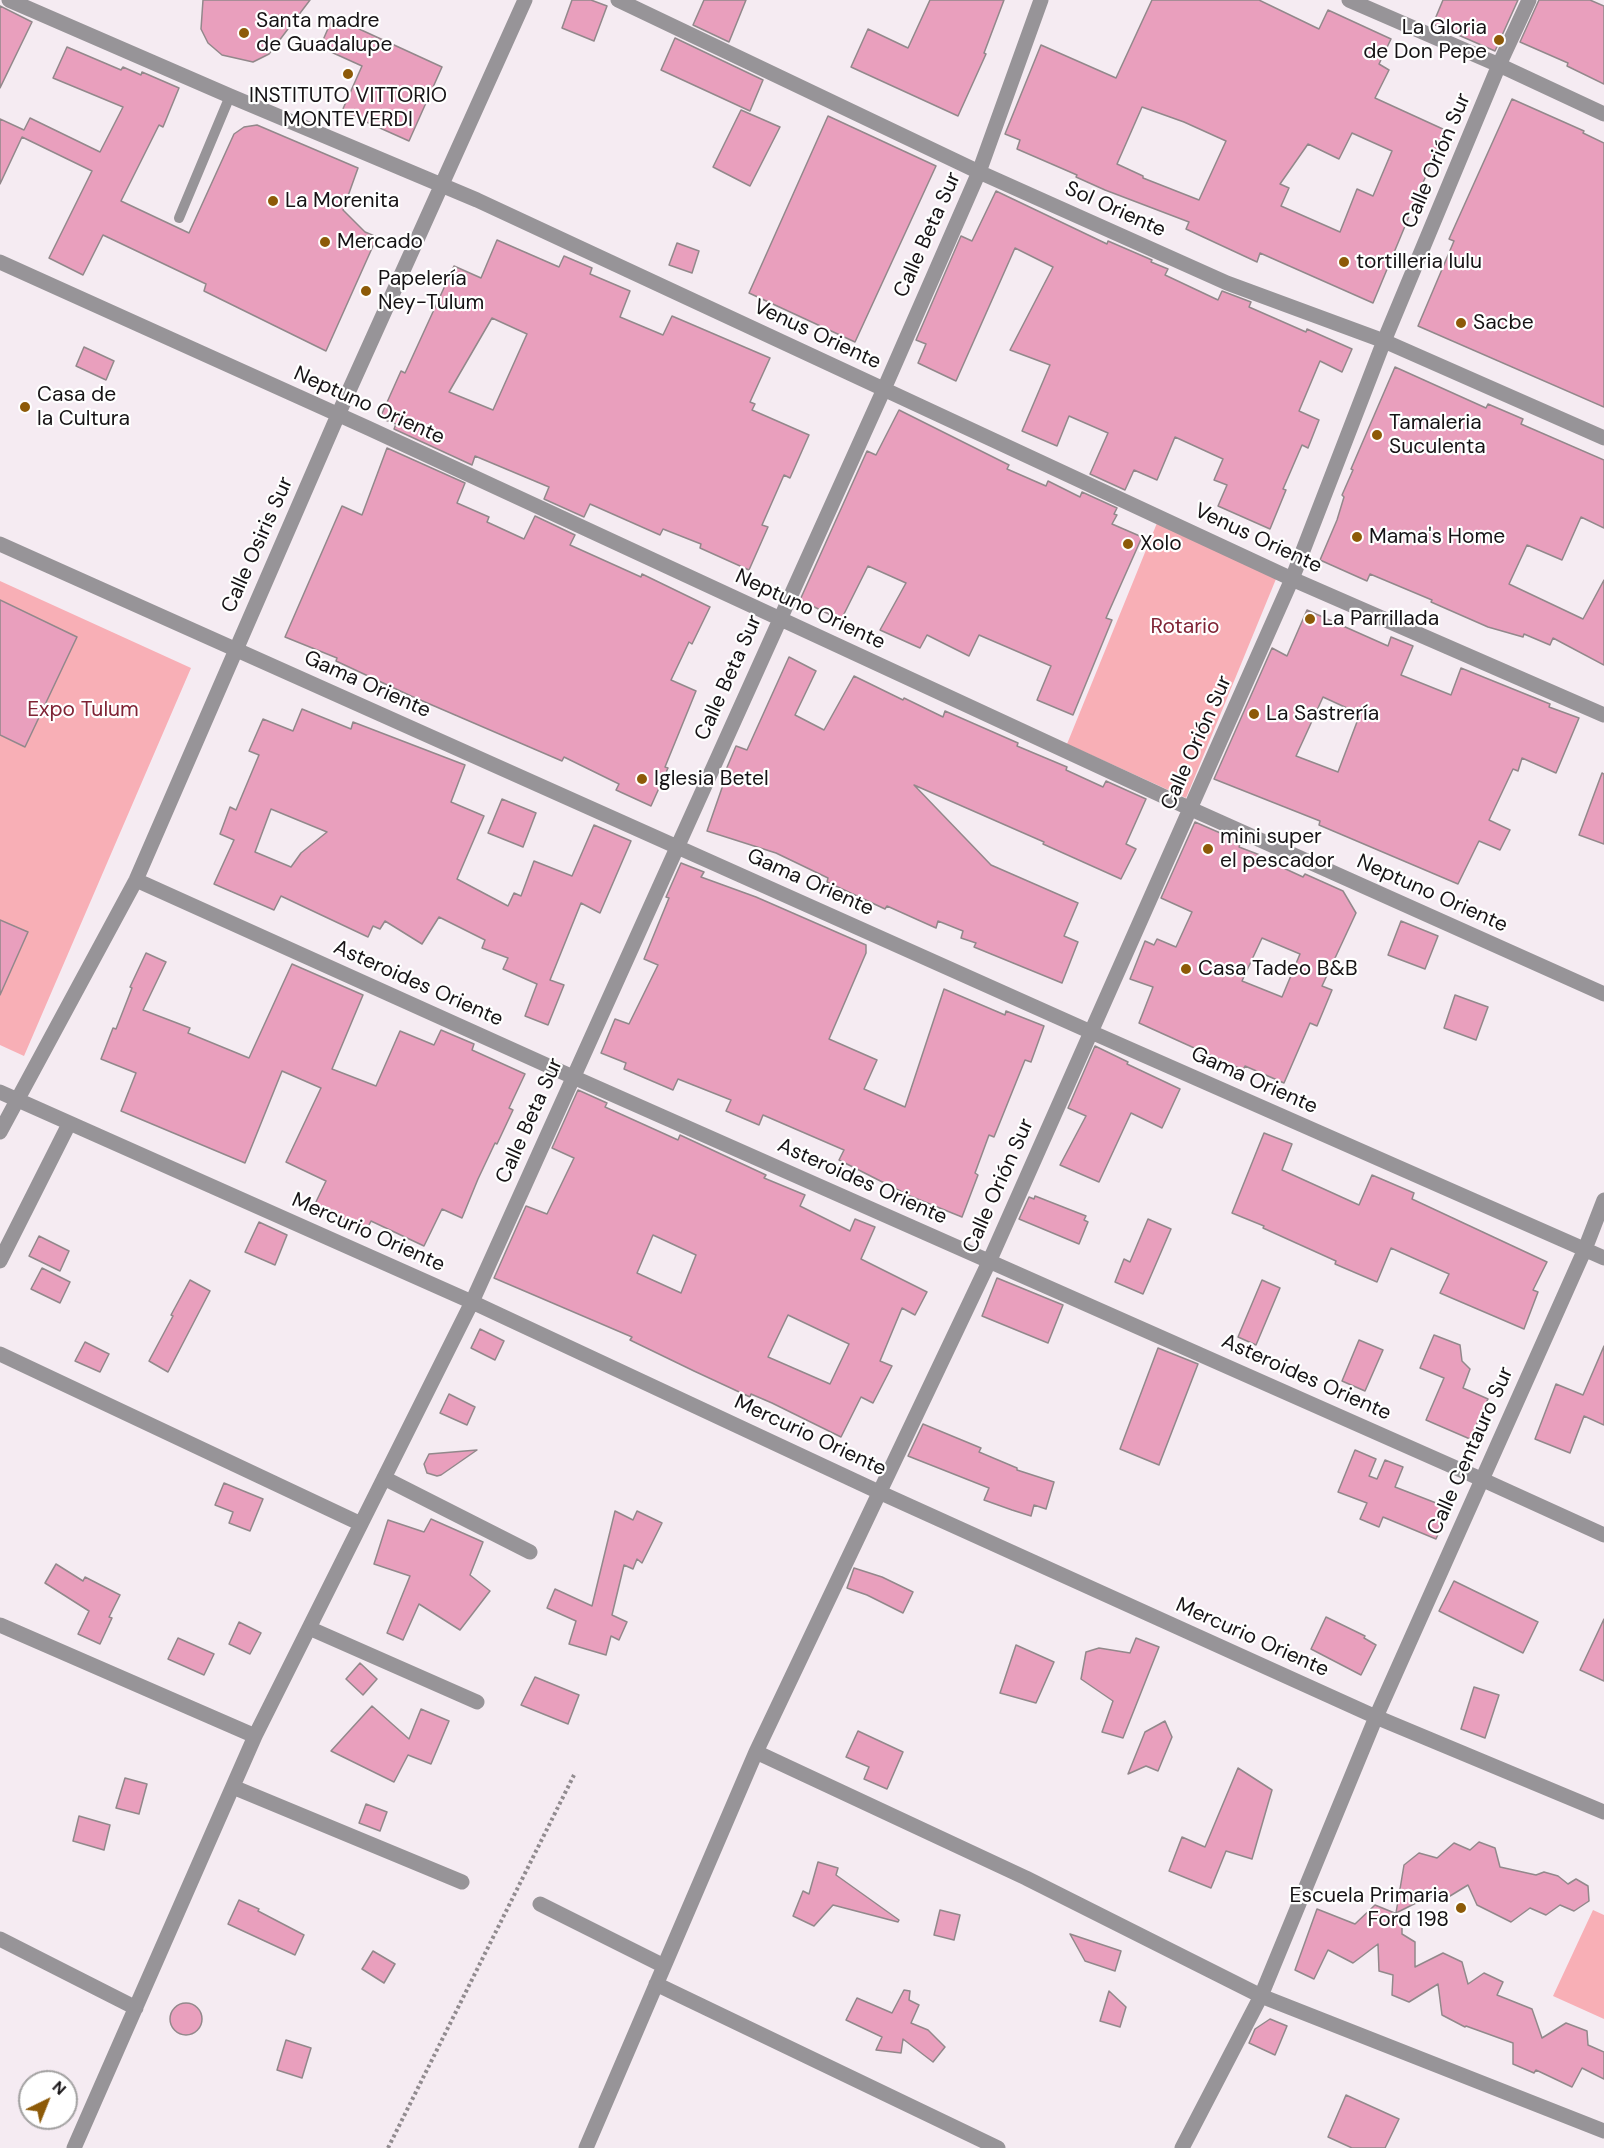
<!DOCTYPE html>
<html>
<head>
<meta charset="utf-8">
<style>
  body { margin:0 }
  #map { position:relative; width:1604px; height:2148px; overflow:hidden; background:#f5ebf2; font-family:"DM Sans",sans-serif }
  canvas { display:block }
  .north { position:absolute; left:18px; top:2070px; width:60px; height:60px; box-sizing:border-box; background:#fff; border:2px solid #a2a1a1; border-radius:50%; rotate:43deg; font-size:16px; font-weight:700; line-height:24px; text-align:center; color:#161315 }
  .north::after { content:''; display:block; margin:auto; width:21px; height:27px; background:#8d5a08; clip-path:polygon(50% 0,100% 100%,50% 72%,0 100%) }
</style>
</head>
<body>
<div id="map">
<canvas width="1604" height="2148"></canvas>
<div class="north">N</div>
</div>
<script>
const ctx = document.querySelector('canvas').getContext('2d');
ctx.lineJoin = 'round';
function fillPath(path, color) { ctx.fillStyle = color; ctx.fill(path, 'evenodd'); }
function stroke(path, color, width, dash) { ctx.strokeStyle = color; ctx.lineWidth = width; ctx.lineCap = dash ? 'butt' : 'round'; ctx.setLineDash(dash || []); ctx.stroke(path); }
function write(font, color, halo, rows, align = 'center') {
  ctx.font = font + ' "DM Sans",sans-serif'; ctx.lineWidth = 4.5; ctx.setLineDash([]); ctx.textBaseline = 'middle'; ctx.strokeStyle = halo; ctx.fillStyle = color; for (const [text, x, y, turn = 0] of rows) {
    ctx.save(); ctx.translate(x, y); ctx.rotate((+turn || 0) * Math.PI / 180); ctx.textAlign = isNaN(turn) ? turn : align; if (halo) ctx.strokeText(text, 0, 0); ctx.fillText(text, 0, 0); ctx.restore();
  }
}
const green = new Path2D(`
  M1157,523L1276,579L1186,798L1067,744Z
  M0,581L191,668L24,1056L0,1045Z
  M1593,1910L1604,1915V2019L1553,1996Z`);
const building = new Path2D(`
  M203,0H310L269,54L253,62L222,55L208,43L201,29Z
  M572,0H591L607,6L594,41L562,28Z
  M704,0H746L729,42L693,25Z
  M930,0H1004L984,53L986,54L958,116L851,67L868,29L908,48Z
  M1152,0H1259L1319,29L1328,10L1391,39L1379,64L1389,70L1375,98L1445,130L1373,303L1260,253L1257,262L1186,229L1189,222L1105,190L1076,177L1077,175L1017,149L1020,140L1005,134L1041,45L1116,78ZM1142,107L1184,122L1226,141L1199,200L1143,178V176L1117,164ZM1352,133L1392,151L1373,196L1357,189L1340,232L1281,206L1289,188L1280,184L1308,144L1339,159Z
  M1443,0H1518L1495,51L1433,24Z
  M1539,0H1590L1604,6V84L1567,66L1568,63L1520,42Z
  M0,6L32,22L0,88Z
  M333,17L442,67L409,141L342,111L362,66L320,47Z
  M675,38L763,80L750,111L661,70Z
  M67,47L121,70L123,67L141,75L142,72L179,88L163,127L159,125L121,201L189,233L234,134L244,127L257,125L358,168L343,210L365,232L377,237L326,351L204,291L206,284L103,235L83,275L49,258L92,171L22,137L0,184V119L24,130L30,118L100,152L123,107L53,78Z
  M1512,99L1584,131L1583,133L1604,143V407L1418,326L1454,241L1449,239Z
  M741,110L780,127L750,186L713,167Z
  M828,116L936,166L855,342L749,293Z
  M996,191L1107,244L1108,241L1152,260L1151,262L1168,269L1165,275L1218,300L1222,291L1251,302L1249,307L1306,332L1307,329L1352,349L1342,372L1320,361L1299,411L1319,420L1308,448L1302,445L1283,489L1286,490L1270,529L1218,506L1227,485L1214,480L1223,459L1175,437L1157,480L1134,470L1125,490L1090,474L1108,433L1069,416L1057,446L1022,431L1050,365L1010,350L1053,267L1015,248L956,381L918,363L926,344L916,340L961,236L972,241Z
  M497,240L559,267L564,256L592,268L590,274L630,291L620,317L663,335L672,316L770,358L750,402L755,404L752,410L809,435L790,478L784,475L762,525L768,527L749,570L700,548L701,544L663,529L660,535L590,504L584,517L544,499L549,487L475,456L472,465L394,429L396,424L380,418L401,371L405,373L454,266L481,278ZM492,318L527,334L493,410L449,392Z
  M677,243L699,251L692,273L669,265Z
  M84,347L114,361L106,380L76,366Z
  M1395,367L1486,408L1488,404L1523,419L1521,424L1604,460V528L1581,517L1562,560L1527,545L1509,584L1583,619L1604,580V665L1553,638L1550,645L1524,634L1523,637L1488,627L1431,602L1432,600L1370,574L1367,581L1320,560L1337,520L1344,497L1342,495L1353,470L1351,469Z
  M899,410L1009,465L1007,469L1046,486L1048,481L1080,497L1082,492L1117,508L1114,514L1117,515L1112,524L1142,537L1106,618L1112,620L1073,715L1037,700L1051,666L979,635L969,656L927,635L920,648L880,630L906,583L868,566L841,620L800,600L867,451L876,455Z
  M387,448L465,483L457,503L489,517L487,522L524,539L535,516L575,535L570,545L641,577L642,574L710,607L692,644L689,642L671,680L696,691L665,767L668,768L651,806L616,790L619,784L564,757L562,761L411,696L336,661L337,658L285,637L342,506L362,515Z
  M0,600L77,637L25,747L0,735Z
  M1307,610L1388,646L1391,637L1413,646L1401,675L1451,695L1461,668L1550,704L1549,707L1579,718L1556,773L1522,758L1518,771L1513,769L1489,820L1510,830L1500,850L1479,841L1458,884L1319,825L1320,821L1214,779L1272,648L1287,656ZM1323,697L1360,714L1338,772L1296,756Z
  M789,657L816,671L795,715L824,730L854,676L903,700L904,698L943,717L945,711L1018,743L1017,746L1067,767L1066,770L1103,787L1106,781L1146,799L1126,844L1136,849L1121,879L1043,844L1044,842L914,785L991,865L1078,903L1064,936L1078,942L1062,983L974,947L976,943L961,938L963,931L938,921L936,928L887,906L885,909L827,882L828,878L776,853L707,831L723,785L720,784L736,746L747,750Z
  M302,709L351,729L353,722L465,765L451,802L484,816L457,879L508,906L514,893L521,896L534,861L572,876L594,825L631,841L600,913L581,903L550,980L564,985L548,1025L525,1016L537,984L503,969L508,958L482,948L485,940L439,917L422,944L385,921L380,929L373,926L368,937L281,896L274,910L214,884L234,840L220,834L230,807L236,810L259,755L249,751L263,719L293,731ZM271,809L327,832L301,853L291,867L255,852Z
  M1602,773L1604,774V844L1579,835Z
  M502,799L536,813L523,847L488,833Z
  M1195,822L1241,842L1239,847L1265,857L1264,859L1303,877L1305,874L1343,891L1356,913L1322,986L1332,990L1317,1026L1310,1023L1284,1083L1245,1066L1243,1070L1139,1023L1153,987L1130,979L1145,941L1154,945L1157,939L1176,947L1192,912L1161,898ZM1262,938L1300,954L1282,997L1242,981Z
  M681,863L704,872L701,877L756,897L866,945V953L829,1039L877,1060L864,1089L905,1107L944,989L1005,1015L1006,1011L1044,1026L1031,1062L1025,1060L994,1137L989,1135L975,1173L978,1175L962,1217L910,1196L839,1160L844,1150L763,1115L759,1125L726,1111L731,1100L678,1079L673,1090L624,1069L626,1063L601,1053L615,1019L629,1024L658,965L644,959L669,898L666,897Z
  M0,920L28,932L0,995Z
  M1401,921L1438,936L1425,969L1388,955Z
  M146,953L166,962L143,1010L190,1028L188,1033L249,1058L292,964L363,995L332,1069L376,1086L400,1031L434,1045L441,1030L474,1044L472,1050L525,1074L509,1108L513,1110L497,1144L495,1143L478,1179L462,1218L442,1209L424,1246L371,1221L367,1229L314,1206L326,1181L286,1162L321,1088L282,1071L245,1163L121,1111L136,1073L101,1059L113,1028L116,1029L132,988L130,987Z
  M1455,995L1488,1007L1476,1040L1444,1028Z
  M1095,1046L1128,1062L1127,1064L1180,1089L1162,1128L1131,1113L1099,1182L1060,1165L1086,1116L1068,1108Z
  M578,1090L607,1103L605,1107L678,1140L680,1135L766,1175L764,1178L805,1195L800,1206L850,1231L855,1219L875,1227L861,1259L927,1292L915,1315L902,1308L880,1361L892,1366L873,1403L861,1397L841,1437L772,1403L751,1394L750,1397L694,1371L630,1340L632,1337L494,1278L526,1206L547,1214L574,1158L552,1148ZM653,1235L696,1255L681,1293L637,1273ZM788,1315L849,1344L830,1384L768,1357Z
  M1264,1133L1292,1144L1282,1170L1359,1205L1372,1175L1414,1193L1412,1199L1547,1262L1533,1290L1538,1292L1524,1329L1440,1293L1449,1274L1391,1248L1377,1282L1335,1264L1336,1261L1263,1228L1264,1226L1232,1213Z
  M1035,1196L1086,1216L1084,1220L1088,1222L1079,1244L1019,1219L1029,1197L1034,1199Z
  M1148,1219L1171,1229L1143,1294L1115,1282L1124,1259L1130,1262Z
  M259,1222L287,1235L275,1265L245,1252Z
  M39,1236L69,1251L60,1271L29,1256Z
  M42,1268L70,1282L60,1303L31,1289Z
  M997,1278L1063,1305L1048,1343L982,1316Z
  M190,1280L210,1291L168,1372L149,1361L173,1316L171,1315Z
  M1262,1280L1280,1288L1256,1345L1238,1337Z
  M480,1329L504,1341L495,1360L471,1348Z
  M1434,1335L1460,1345L1462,1361L1470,1369L1463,1388L1488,1399L1470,1439L1426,1420L1444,1378L1420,1368Z
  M1359,1340L1383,1350L1365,1391L1342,1381Z
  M85,1342L109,1354L100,1372L75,1361Z
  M1604,1346V1425L1584,1416L1570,1453L1535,1439L1556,1384L1583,1395Z
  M1158,1348L1198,1364L1159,1465L1120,1449Z
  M449,1394L475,1407L467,1425L440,1413Z
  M923,1424L981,1448L979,1452L1017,1468V1470L1054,1482L1046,1509L1034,1505L1031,1516L1012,1510L984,1500L989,1488L908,1456Z
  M477,1450L441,1475L437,1476L427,1473L424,1464L429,1454Z
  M1355,1450L1376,1459L1369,1476L1377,1479L1385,1460L1403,1467L1395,1487L1449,1508L1436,1539L1383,1517L1379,1527L1360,1519L1367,1503L1338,1492Z
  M224,1483L263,1499L250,1531L229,1523L233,1512L215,1505Z
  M615,1511L633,1520L637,1511L662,1523L642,1563L637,1559L633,1569L624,1565L612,1615L627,1622L619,1640L611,1636L606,1655L569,1644L576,1621L547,1608L555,1589L592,1606Z
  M431,1519L483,1542L470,1575L490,1591L460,1630L419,1604L403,1640L387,1633L410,1576L374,1564L388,1520L424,1532Z
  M56,1564L83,1581L85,1577L120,1595L109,1617L112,1618L100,1644L78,1634L89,1611L45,1583Z
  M854,1568L882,1577L913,1592L903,1613L867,1595L847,1588Z
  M1454,1581L1538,1622L1523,1653L1439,1611Z
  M1326,1617L1365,1636L1364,1638L1376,1645L1361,1675L1311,1649Z
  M1604,1619V1681L1580,1670Z
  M239,1622L261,1633L250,1654L229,1644Z
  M178,1638L214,1654L204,1675L168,1659Z
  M1136,1638L1159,1647L1123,1738L1102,1732L1113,1701L1081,1679L1086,1652L1099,1648L1130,1653Z
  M1016,1645L1054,1662L1036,1703L1000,1693Z
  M360,1663L377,1679L363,1695L346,1679Z
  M535,1677L579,1695L568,1724L521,1705Z
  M1474,1687L1499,1695L1485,1738L1461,1729Z
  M372,1706L409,1739L421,1709L449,1721L431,1764L408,1755L394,1782L331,1751Z
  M1165,1721L1172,1737L1158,1771L1146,1766L1128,1774L1145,1732Z
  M858,1731L903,1752L887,1789L864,1779L869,1767L846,1757Z
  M1238,1768L1272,1790L1252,1859L1226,1851L1211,1888L1169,1871L1182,1837L1205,1847Z
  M125,1778L147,1784L139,1814L116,1808Z
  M366,1804L387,1812L380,1831L359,1823Z
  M79,1816L110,1825L104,1850L73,1841Z
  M1479,1842L1495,1848L1500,1867L1536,1875L1544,1872L1558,1876L1568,1884L1576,1879L1588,1886L1589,1901L1574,1911L1560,1905L1546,1915L1530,1908L1511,1922L1477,1905L1468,1885L1450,1896L1438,1892L1396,1913L1404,1865L1419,1853L1437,1858L1454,1843L1470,1850Z
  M818,1862L838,1868L836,1875L899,1920L898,1922L833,1905L814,1926L793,1916L803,1891L809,1894Z
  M239,1900L259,1909L258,1911L304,1935L295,1955L228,1924Z
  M1375,1905L1402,1916V1934L1415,1942V1967L1443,1953L1462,1962L1468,1984L1484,1973L1503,1982L1497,1995L1532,2009L1542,2038L1566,2023L1587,2031L1588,2045L1604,2052V2079L1582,2068L1572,2087L1536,2070L1534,2073L1513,2064V2043L1466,2026L1465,2027L1442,2015L1438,1984L1409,2002L1392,1995L1393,1975L1379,1971L1378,1944L1353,1963L1328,1950L1314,1979L1295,1970L1317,1909L1355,1924Z
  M940,1910L960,1915L954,1940L934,1935Z
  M1070,1934L1121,1951L1115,1971L1085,1961Z
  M373,1951L395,1964L384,1983L362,1969Z
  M904,1990L910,1991L909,2000L919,2005L911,2023L928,2030L945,2047L933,2062L903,2039L901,2053L876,2050L882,2037L846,2020L857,1998L892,2013Z
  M1109,1991L1126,2007L1120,2027L1100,2021Z
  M170 2019a16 16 0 1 1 32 0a16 16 0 1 1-32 0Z
  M1270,2019L1287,2026L1275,2055L1249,2043L1255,2029Z
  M286,2040L311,2048L302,2078L277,2070Z
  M1346,2095L1399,2119L1385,2148H1352L1328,2137Z`);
const path = new Path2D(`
  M388,2148L574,1775`);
const lane = new Path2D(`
  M179,218L230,96`);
const street = new Path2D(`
  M9,0L230,96L477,200L1292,579L1604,715
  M618,0L979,172L1227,283L1384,341L1604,438
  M1349,0L1499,65L1604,114
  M0,262L368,428L1191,809L1604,994
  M0,544L1091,1032L1604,1258
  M136,880L573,1077L1481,1479L1604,1535
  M0,1092L472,1302L881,1493L1376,1717L1604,1812
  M0,1132L136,880L338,415L525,0
  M0,1261L69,1124
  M0,1354L361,1524
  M384,1478L530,1552
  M0,1625L255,1736
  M309,1628L477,1702
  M756,1752L1026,1878L1261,1996L1604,2131
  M233,1787L462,1882
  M540,1904L664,1966
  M0,1939L136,2008
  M656,1984L998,2148
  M74,2148L255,1736L472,1302L884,389L979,172L1041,0
  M586,2148L756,1752L989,1262L1292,579L1384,341L1499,65L1529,0
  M1182,2148L1261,1996L1376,1717L1585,1249L1604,1200`);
const markers = [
  [244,33,6,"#8d5a08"],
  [1499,40,6,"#8d5a08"],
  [348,74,6,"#8d5a08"],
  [273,201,6,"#8d5a08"],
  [325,242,6,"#8d5a08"],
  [1344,262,6,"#8d5a08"],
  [366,291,6,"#8d5a08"],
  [1461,323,6,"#8d5a08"],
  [25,407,6,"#8d5a08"],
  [1377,435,6,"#8d5a08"],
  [1357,537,6,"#8d5a08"],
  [1128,544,6,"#8d5a08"],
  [1310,619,6,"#8d5a08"],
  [1254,714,6,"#8d5a08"],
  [642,779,6,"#8d5a08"],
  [1208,849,6,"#8d5a08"],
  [1186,969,6,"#8d5a08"],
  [1461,1908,6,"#8d5a08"]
];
const poiNames = [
  ["Santa madre",256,21],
  ["de Guadalupe",256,45],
  ["La Gloria",1487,28,"right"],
  ["de Don Pepe",1487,52,"right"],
  ["INSTITUTO VITTORIO",348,96,"center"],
  ["MONTEVERDI",348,120,"center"],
  ["La Morenita",285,201],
  ["Mercado",337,242],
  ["tortilleria lulu",1356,262],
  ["Papelería",378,279],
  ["Ney-Tulum",378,303],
  ["Sacbe",1473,323],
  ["Casa de",37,395],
  ["la Cultura",37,419],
  ["Tamaleria",1389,423],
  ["Suculenta",1389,447],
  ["Mama's Home",1369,537],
  ["Xolo",1140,544],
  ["La Parrillada",1322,619],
  ["La Sastrería",1266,714],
  ["Iglesia Betel",654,779],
  ["mini super",1220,837],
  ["el pescador",1220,861],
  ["Casa Tadeo B&B",1198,969],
  ["Escuela Primaria",1449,1896,"right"],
  ["Ford 198",1449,1920,"right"]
];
const streetNames = [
  ["Calle Orión Sur",1437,161,-67],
  ["Sol Oriente",1115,210,24],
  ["Calle Beta Sur",928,235,-66],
  ["Venus Oriente",817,335,25],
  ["Neptuno Oriente",369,406,24],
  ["Venus Oriente",1258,539,25],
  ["Calle Osiris Sur",258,545,-66],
  ["Neptuno Oriente",810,610,25],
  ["Calle Beta Sur",729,678,-66],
  ["Gama Oriente",367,685,24],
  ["Calle Orión Sur",1197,743,-66],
  ["Gama Oriente",810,883,24],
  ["Neptuno Oriente",1432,894,24],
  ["Asteroides Oriente",418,984,24],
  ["Gama Oriente",1254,1081,24],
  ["Calle Beta Sur",530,1121,-66],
  ["Asteroides Oriente",862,1182,24],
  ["Calle Orión Sur",999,1186,-66],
  ["Mercurio Oriente",368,1233,24],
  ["Asteroides Oriente",1306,1378,24],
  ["Mercurio Oriente",810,1436,25],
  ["Calle Centauro Sur",1471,1451,-66],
  ["Mercurio Oriente",1252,1638,24]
];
const parkNames = [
  ["Rotario",1185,627],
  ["Expo Tulum",83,710]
];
fillPath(green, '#f8afb6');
fillPath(building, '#e99fbd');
stroke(building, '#92888b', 1.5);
stroke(path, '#918b8f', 4, [3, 3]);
stroke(lane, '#979498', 10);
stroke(street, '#979498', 15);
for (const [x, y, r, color] of markers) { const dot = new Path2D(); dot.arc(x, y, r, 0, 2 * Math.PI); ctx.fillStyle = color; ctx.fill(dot); stroke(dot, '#fff', 2); }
write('21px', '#161315', '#fff', poiNames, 'left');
write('21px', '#161315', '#fff', streetNames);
write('21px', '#7f2335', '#fff', parkNames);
</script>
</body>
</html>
